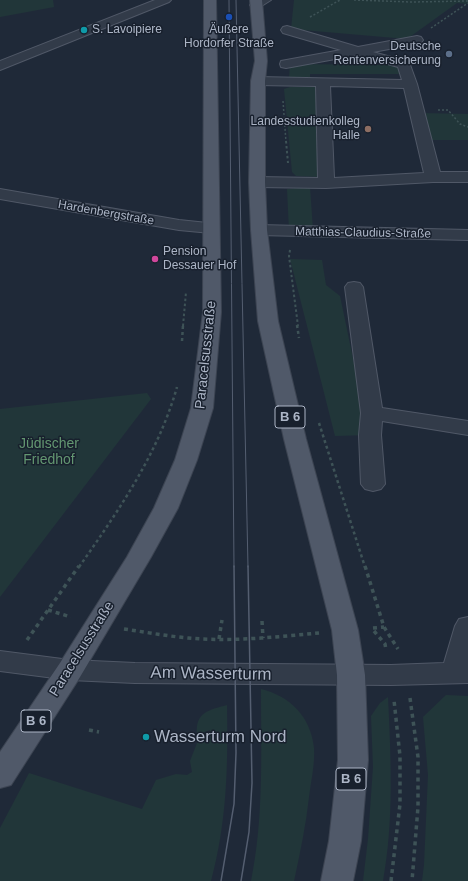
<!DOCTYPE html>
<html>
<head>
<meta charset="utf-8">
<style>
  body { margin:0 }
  canvas { display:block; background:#1f2938 }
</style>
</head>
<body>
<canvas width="468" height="881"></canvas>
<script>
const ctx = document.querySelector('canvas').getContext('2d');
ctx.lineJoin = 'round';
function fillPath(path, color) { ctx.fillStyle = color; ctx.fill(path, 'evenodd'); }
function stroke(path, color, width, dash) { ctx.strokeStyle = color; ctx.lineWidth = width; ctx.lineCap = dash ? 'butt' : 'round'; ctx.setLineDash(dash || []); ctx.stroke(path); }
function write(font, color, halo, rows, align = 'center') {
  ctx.font = font + ' Helvetica,sans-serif'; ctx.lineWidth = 3; ctx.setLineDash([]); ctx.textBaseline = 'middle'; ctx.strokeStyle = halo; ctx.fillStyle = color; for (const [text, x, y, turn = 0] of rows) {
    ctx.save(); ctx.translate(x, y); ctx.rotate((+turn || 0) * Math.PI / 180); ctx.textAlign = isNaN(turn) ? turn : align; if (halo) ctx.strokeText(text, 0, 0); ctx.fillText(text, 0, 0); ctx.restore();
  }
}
const green = new Path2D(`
  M0,0H53L54,7L0,17Z
  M294,0H468V4L457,3L407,39L291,29Z
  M290,64L398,65L400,74H310V80L289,78Z
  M290,87H324L319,177L296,176L292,172L284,89Z
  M418,113L468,114V140H425Z
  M310,187L313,230H289L287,189Z
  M290,259L322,260L326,285L340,296L369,435L335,436Z
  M147,393L151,399L0,597V409Z
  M261,689C290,696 311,717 314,748C315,764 311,781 309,797C306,825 300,853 294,881H251C264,818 261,754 261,689Z
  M446,695L468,696V881H422L424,865L428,775L423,717Z
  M388,697C391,759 394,820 383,881H363L368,839L373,767L371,716L380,703Z
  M227,705C228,767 227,821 211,881H0V828L29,773L142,809L156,780L176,774L187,775L192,772L190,761L197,743L210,741V730L197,735C195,712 209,710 227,705Z`);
const pathFar3 = new Path2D(`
  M354,0L411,2L468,1
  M310,17L340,0
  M431,28L468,3
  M283,101L286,142
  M438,110H448L460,124L468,127`);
const pathFar2 = new Path2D(`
  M286,141L288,163
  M290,250L289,256L298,326
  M183,326L186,292`);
const pathFar1 = new Path2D(`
  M297,325L299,338
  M182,341L183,325
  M319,423L365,567
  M79,567C119,510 158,454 177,387`);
const path = new Path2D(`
  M365,566L384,627L398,649
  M48,610L71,617
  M262,621L263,638
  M373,628L384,627
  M124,629C145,632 166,636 188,638C231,642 276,637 319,633
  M374,631L385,644L386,650
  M219,639L222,620
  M27,640L79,566
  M410,698L418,757V807L412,881
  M89,730L99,732
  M391,881L400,804V756L394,700`);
const minor = new Path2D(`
  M155,0H171L169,2L0,70V61Z
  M257,0H271L260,7H252L250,5Z
  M287,26L358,47L417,36L421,37L423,40L421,43L373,52L409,62L417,84L440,172H468V182H433L326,188L257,187L251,185L249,182L251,179L257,177L318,178L316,86L258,85L253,84L251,81L253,78L258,77L402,80L398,67L357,55L286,68L281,67L280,64L281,61L341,50L283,33L281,30L283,27ZM330,86L404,88L424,173L334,178Z
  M0,189L179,220L217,224L219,228L217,232L211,233L179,230L0,199Z
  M259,225L468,230V240L259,235L253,234L251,230L253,226Z
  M354,282L360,283L363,287L382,408L468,421V435L382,421L381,435L385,484L381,489L373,491L365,489L361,484L359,435L361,413L345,287L348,283Z
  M468,617V683L391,685L135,683L70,680L0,671V651L70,660L135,663L391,665L444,663L455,626L459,619Z`);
const major = new Path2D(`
  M204,0H216L221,312L213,408L197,460L178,508L151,557L80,677L11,785L0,788V752L60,663L127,557L154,508L175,460L191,408L203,312Z
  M250,0H262L267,61L265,81V182L267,230L278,321L306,439L358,630L365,675L368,760L361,841L353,881H321L329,841L338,760L337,675L332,630L284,439L258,321L251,230L249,182L251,81L255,61Z`);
const tramFar1 = new Path2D(`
  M229,0L234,567
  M236,0L248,567`);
const tram = new Path2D(`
  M221,881L234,804L236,753L234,566
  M241,881L249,832L252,783L248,566`);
const markers = [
  [229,17,4,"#1a4fb4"],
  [84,30,4,"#0f9aa8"],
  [449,54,4,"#5c6f8a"],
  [368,129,4,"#8d6e63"],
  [155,259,4,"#d1479c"],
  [146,737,4,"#0f9aa8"]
];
const farPoinames = [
  ["S. Lavoipiere",92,30],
  ["Äußere",229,30,"center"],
  ["Hordorfer Straße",229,44,"center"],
  ["Deutsche",441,47,"right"],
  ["Rentenversicherung",441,61,"right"],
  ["Landesstudienkolleg",360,122,"right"],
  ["Halle",360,136,"right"],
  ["Pension",163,252],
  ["Dessauer Hof",163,266]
];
const farStreetnames = [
  ["Hardenbergstraße",106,213,10],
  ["Matthias-Claudius-Straße",363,233,1]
];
const shields = [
  [290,417,30],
  [36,721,30],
  [351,779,30]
];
const shieldNames = [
  ["B 6",290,417],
  ["B 6",36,721],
  ["B 6",351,779]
];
const streetNames = [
  ["Paracelsusstraße",206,355,-84],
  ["Paracelsusstraße",82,649,-58]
];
const parkNames = [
  ["Jüdischer",49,444],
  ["Friedhof",49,460]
];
const nearStreetnames = [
  ["Am Wasserturm",211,674,1]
];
const nearPoinames = [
  ["Wasserturm Nord",154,737]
];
fillPath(green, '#213639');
stroke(minor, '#505867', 2);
stroke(major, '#3c4452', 2);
stroke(pathFar3, '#3e5357', 1.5, [2, 2]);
stroke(pathFar2, '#3e5357', 2, [2.5, 2.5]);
stroke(pathFar1, '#3e5357', 2.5, [3, 3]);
stroke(path, '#3e5357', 3.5, [4, 4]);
fillPath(minor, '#323b49');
fillPath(major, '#505969');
stroke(tramFar1, '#545e70', 1);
stroke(tram, '#545e70', 1.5);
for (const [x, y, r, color] of markers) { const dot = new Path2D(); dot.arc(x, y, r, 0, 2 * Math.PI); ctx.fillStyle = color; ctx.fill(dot); stroke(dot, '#18202d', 1.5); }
write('12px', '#acb5c6', '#18202d', farPoinames, 'left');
write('12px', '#acb5c6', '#18202d', farStreetnames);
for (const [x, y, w] of shields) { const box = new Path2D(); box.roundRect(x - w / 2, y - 11, w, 22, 3); ctx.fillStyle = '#18202d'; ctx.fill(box); stroke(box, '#acb5c6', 1); }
write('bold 13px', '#acb5c6', null, shieldNames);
write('14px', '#acb5c6', '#18202d', streetNames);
write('14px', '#639771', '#18202d', parkNames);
write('17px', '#acb5c6', '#18202d', nearStreetnames);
write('17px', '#acb5c6', '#18202d', nearPoinames, 'left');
</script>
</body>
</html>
